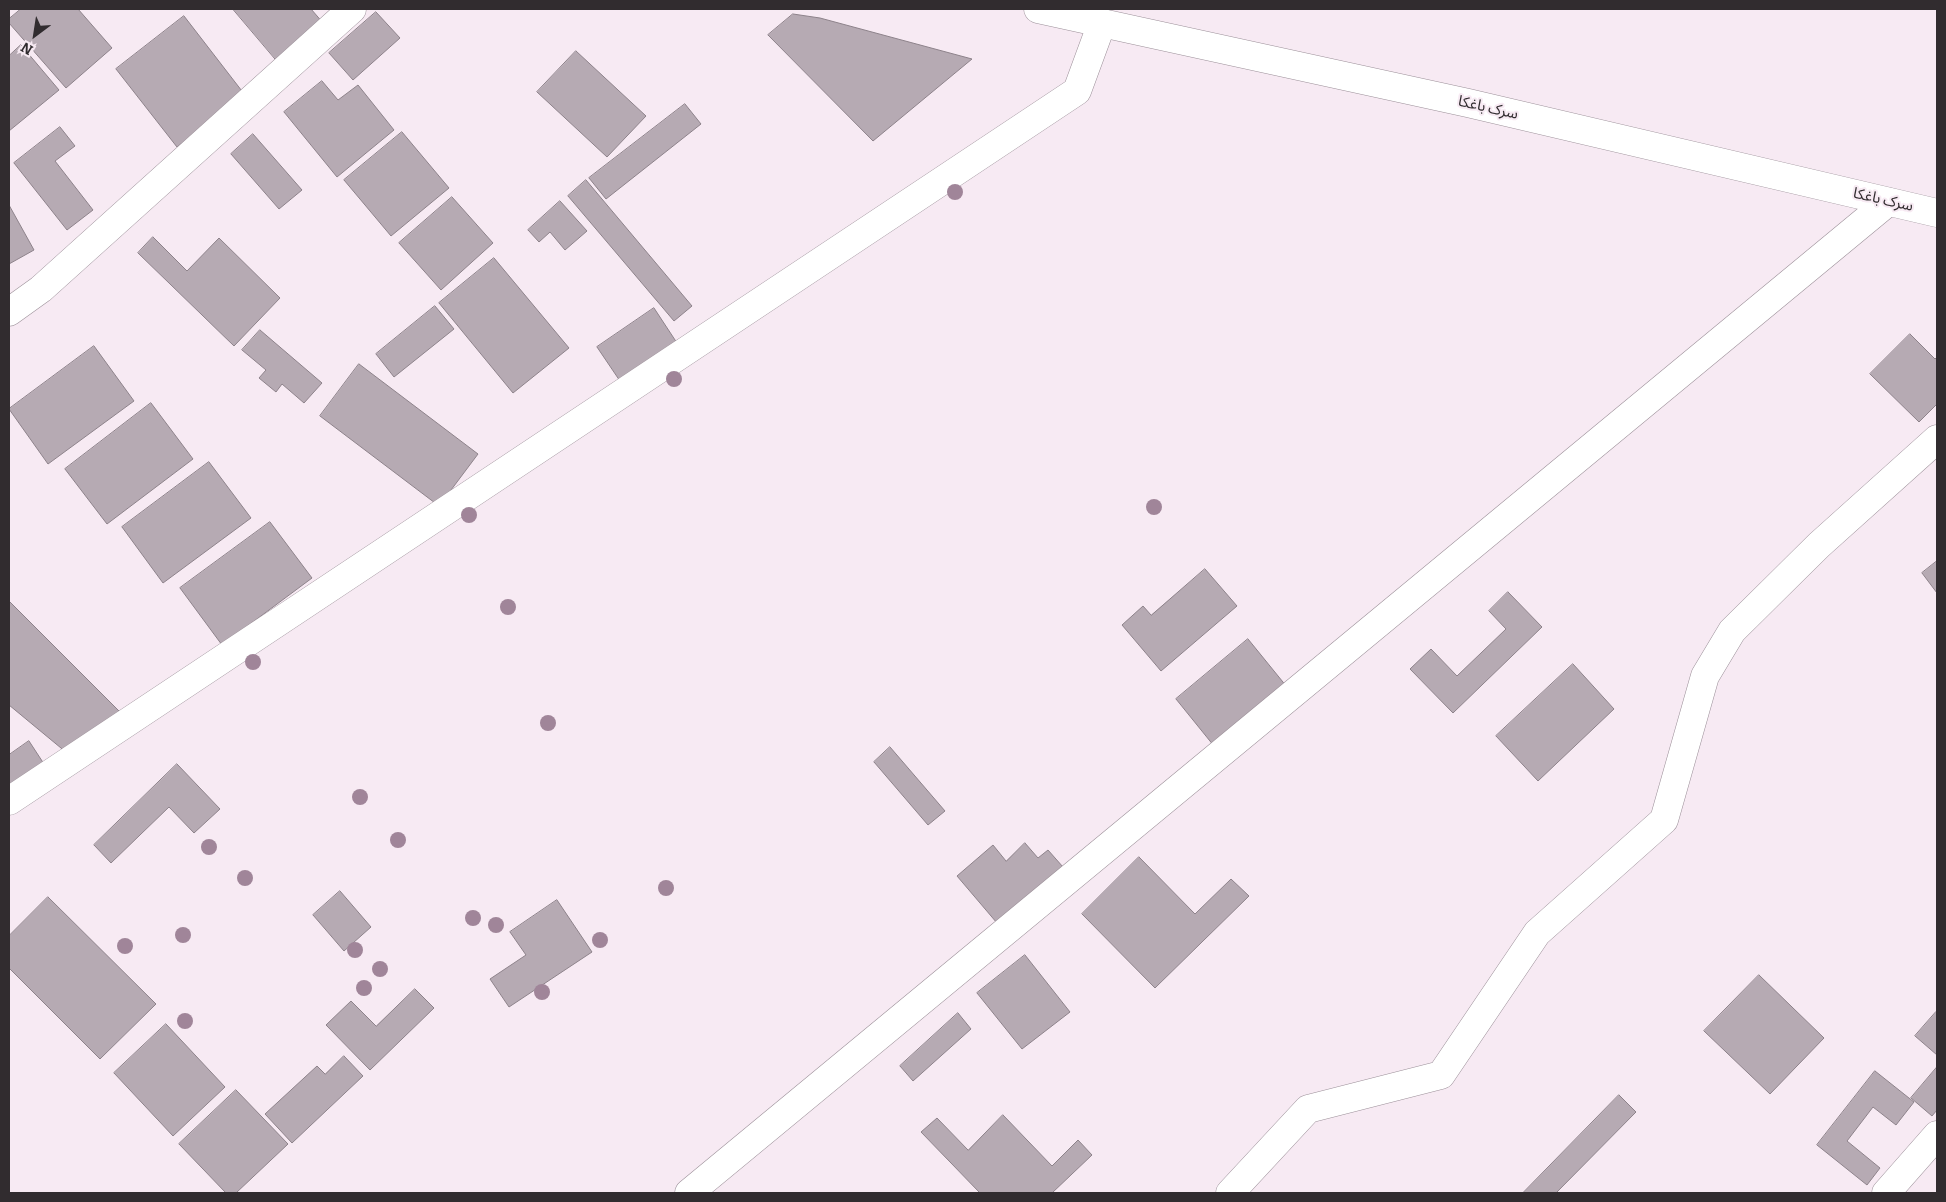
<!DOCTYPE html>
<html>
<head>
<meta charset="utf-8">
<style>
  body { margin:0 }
  #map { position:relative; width:1946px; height:1202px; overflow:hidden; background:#f7eaf3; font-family:Bitter,serif }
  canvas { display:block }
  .frame { position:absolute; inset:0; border:10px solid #312c2f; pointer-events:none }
  .north { position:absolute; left:10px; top:10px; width:50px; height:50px; -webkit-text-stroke:4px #f7eaf3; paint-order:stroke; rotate:211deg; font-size:14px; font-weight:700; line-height:20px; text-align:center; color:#312c2f }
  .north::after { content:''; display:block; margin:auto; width:18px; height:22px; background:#312c2f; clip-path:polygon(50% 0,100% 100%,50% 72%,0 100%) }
</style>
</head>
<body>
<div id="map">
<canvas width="1946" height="1202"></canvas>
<div class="frame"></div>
<div class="north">N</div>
</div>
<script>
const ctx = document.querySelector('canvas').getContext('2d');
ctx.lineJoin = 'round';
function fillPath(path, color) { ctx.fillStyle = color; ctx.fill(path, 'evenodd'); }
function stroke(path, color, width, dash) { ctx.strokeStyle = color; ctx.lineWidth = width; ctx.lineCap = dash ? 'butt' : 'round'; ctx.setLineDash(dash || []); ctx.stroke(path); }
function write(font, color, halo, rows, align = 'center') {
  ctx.font = font + ' Bitter,"Noto Sans Arabic",serif'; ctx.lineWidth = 4; ctx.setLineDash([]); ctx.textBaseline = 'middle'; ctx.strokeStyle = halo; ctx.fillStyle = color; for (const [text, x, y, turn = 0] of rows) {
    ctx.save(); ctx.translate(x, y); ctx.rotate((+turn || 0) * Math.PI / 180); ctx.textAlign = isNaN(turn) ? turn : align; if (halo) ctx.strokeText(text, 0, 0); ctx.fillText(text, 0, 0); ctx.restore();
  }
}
const building = new Path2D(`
  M21,9H78L112,48L66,88L9,23V19Z
  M233,9H311L324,24L278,62Z
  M376,12L400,38L353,80L329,53Z
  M793,14L820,18L972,59L873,141L768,35Z
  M184,16L245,95L177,147L116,69Z
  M21,45L59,90L9,131V56Z
  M576,51L646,116L607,157L537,92Z
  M322,81L338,100L358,85L394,130L337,177L284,112Z
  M685,104L701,124L606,199L589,178Z
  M60,127L75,146L55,161L93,210L67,230L14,163Z
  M402,132L449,188L391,236L344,180Z
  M253,134L302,190L279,209L231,154Z
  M586,180L692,306L674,321L568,196Z
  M452,197L493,243L441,290L399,243Z
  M560,201L587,231L565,250L550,232L539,242L528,230Z
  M9,205L34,250L9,264Z
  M153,237L187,271L219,238L280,298L234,346L138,253Z
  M494,258L569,348L513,393L439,303Z
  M435,306L454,329L394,377L376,354Z
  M654,308L679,346L622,384L597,347Z
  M260,330L322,383L304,403L282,384L276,392L259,378L266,370L242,350Z
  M1910,334L1935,359L1937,357V404L1919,422L1870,374Z
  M94,346L134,401L48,464L9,409Z
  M359,364L478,454L439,506L320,416Z
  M151,403L193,459L107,524L65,469Z
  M209,462L251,518L163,583L122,527Z
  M270,522L312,578L222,645L180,588Z
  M1937,561V593L1922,573Z
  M1205,569L1237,606L1161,671L1122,625L1143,606L1151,615Z
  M1508,592L1542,627L1453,713L1410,669L1431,649L1457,676L1506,629L1489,611Z
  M9,601L122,714L67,753L9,705Z
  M1248,639L1287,687L1214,746L1176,699Z
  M1573,664L1614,709L1538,781L1496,736Z
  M29,741L46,767L9,792V755Z
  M890,747L945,811L928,825L874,762Z
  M177,764L220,809L194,833L169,807L111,863L94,845Z
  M1025,843L1038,858L1048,850L1063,867L997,923L957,876L993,845L1006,861Z
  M1139,857L1195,914L1231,879L1249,896L1155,988L1082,914Z
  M340,891L371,927L344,951L313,915Z
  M48,897L156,1004L100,1059L9,968V936Z
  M557,900L592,952L509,1007L490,979L526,955L510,932Z
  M1025,955L1070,1012L1022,1049L977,993Z
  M1759,975L1824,1038L1770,1094L1704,1031Z
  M415,989L434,1008L370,1070L326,1025L351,1001L376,1026Z
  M1936,1012L1937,1013V1055L1915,1036Z
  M958,1013L971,1029L913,1081L900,1066Z
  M166,1024L225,1087L173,1136L114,1073Z
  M344,1056L363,1076L292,1143L265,1114L317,1066L325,1074Z
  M1937,1067V1110L1932,1116L1911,1098Z
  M1875,1071L1914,1102L1896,1125L1873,1107L1847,1141L1880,1168L1867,1185L1817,1145Z
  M236,1090L288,1144L236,1193H226L179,1144Z
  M1619,1095L1636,1112L1556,1193H1523Z
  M1003,1115L1052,1166L1078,1140L1092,1155L1052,1193H980L921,1132L937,1118L968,1150Z`);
const street = new Path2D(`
  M9,312L41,289L352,9
  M9,801L1077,91L1102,23
  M689,1193L1888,202
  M1230,1193L1308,1109L1441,1075L1537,933L1664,820L1705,676L1732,631L1819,545L1937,439
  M1886,1193L1937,1135`);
const secondary = new Path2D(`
  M1038,9L1468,103L1937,213`);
const trees = [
  [955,192],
  [674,379],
  [1154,507],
  [469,515],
  [508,607],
  [253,662],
  [548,723],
  [360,797],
  [398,840],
  [209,847],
  [245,878],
  [666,888],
  [473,918],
  [496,925],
  [183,935],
  [600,940],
  [125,946],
  [355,950],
  [380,969],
  [364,988],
  [542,992],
  [185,1021]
];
const streetNames = [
  ["سرک باغکا",1488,108,13],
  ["سرک باغکا",1883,200,13]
];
fillPath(building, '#b6aab3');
stroke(building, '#8d828a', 1);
stroke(street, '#9c9099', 29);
stroke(secondary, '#9c9099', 29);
stroke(street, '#fff', 28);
stroke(secondary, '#fff', 28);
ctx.fillStyle = '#a08599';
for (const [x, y] of trees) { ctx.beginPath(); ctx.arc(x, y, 8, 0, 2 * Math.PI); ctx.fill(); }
write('15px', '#312c2f', '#f7eaf3', streetNames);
</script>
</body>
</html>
